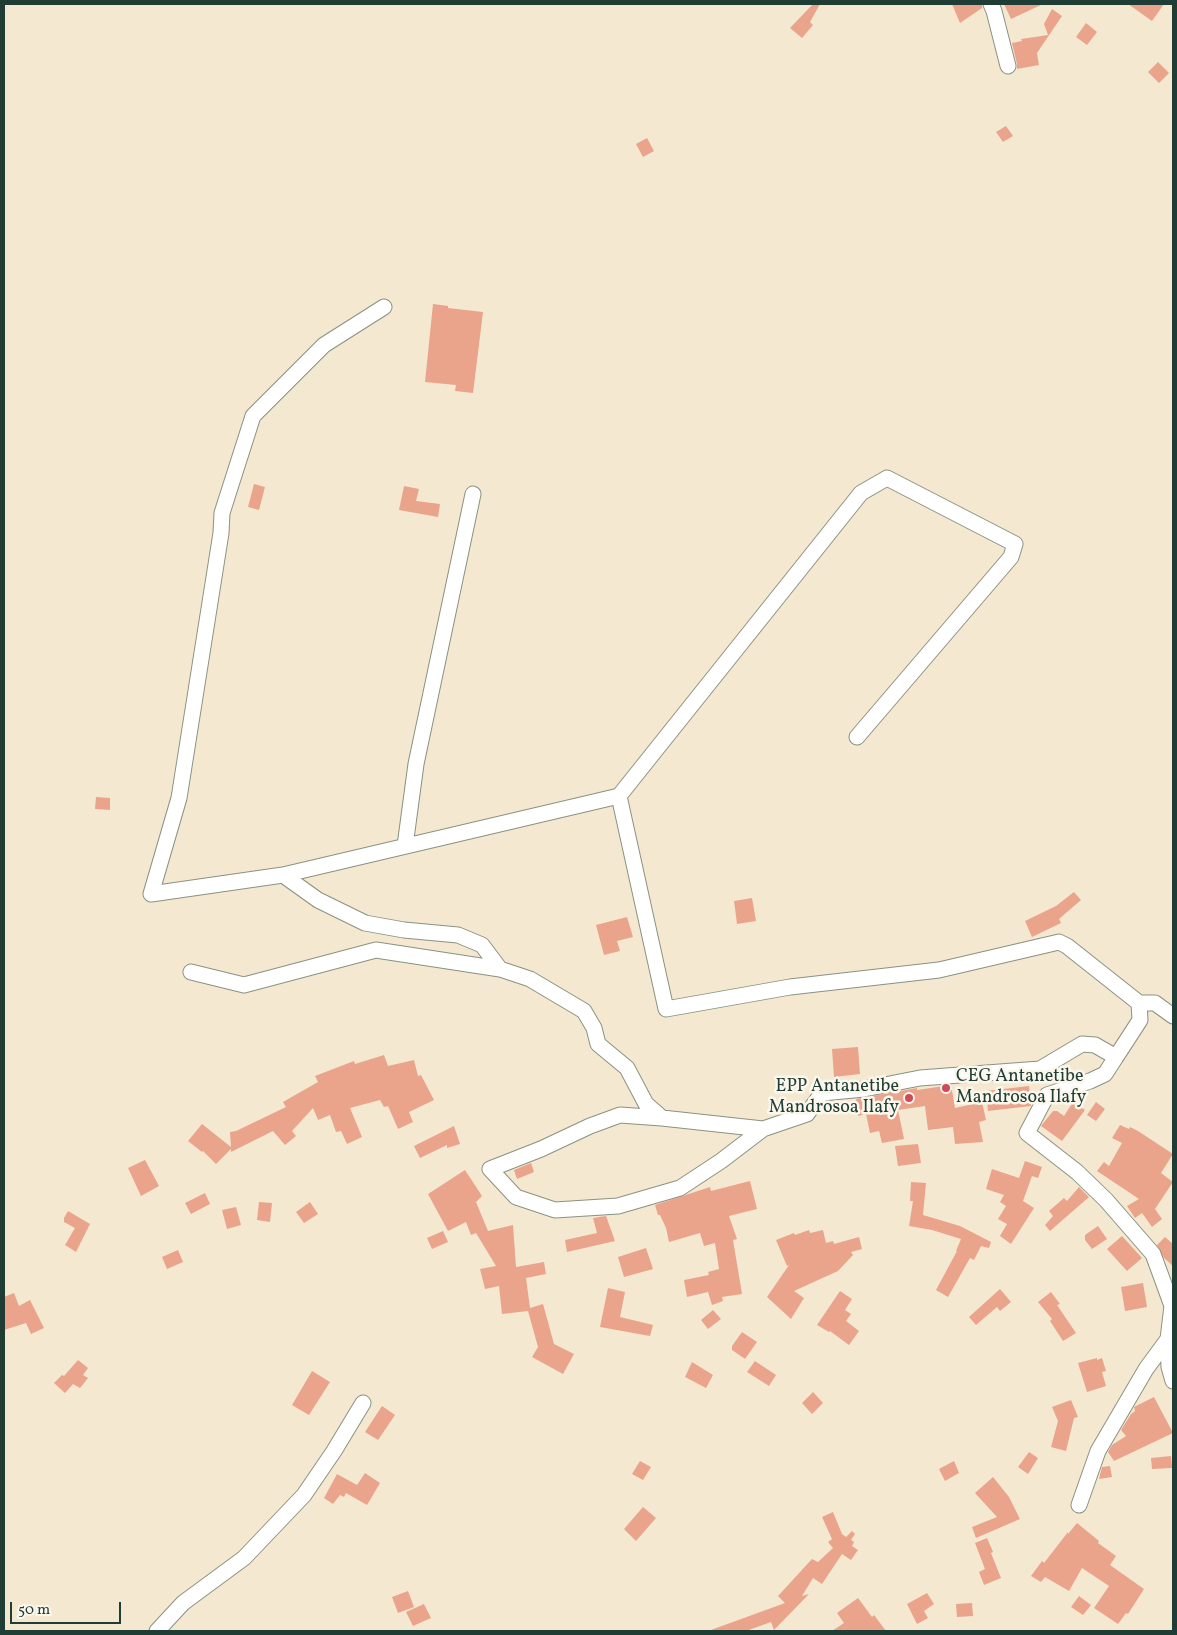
<!DOCTYPE html>
<html>
<head>
<meta charset="utf-8">
<style>
  body { margin:0 }
  #map { position:relative; width:1177px; height:1635px; overflow:hidden; background:#f4e8d0; font-family:Vollkorn,serif }
  canvas { display:block }
  .frame { position:absolute; inset:0; border:5px solid #1f3d34; pointer-events:none }
  .scale { position:absolute; left:10px; top:1602px; width:111px; height:22px; box-sizing:border-box; border:2px solid #1f3d34; border-top:0; padding-left:6px; font-size:15px; line-height:18px; white-space:nowrap; color:#1f3d34; -webkit-text-stroke:4px #fbf7ec; paint-order:stroke }
</style>
</head>
<body>
<div id="map">
<canvas width="1177" height="1635"></canvas>
<div class="frame"></div>
<div class="scale">50 m</div>
</div>
<script>
const ctx = document.querySelector('canvas').getContext('2d');
ctx.lineJoin = 'round';
function fillPath(path, color) { ctx.fillStyle = color; ctx.fill(path, 'evenodd'); }
function stroke(path, color, width, dash) { ctx.strokeStyle = color; ctx.lineWidth = width; ctx.lineCap = dash ? 'butt' : 'round'; ctx.setLineDash(dash || []); ctx.stroke(path); }
function write(font, color, halo, rows, align = 'center') {
  ctx.font = font + ' Vollkorn,serif'; ctx.lineWidth = 5; ctx.setLineDash([]); ctx.textBaseline = 'middle'; ctx.strokeStyle = halo; ctx.fillStyle = color; for (const [text, x, y, turn = 0] of rows) {
    ctx.save(); ctx.translate(x, y); ctx.rotate((+turn || 0) * Math.PI / 180); ctx.textAlign = isNaN(turn) ? turn : align; if (halo) ctx.strokeText(text, 0, 0); ctx.fillText(text, 0, 0); ctx.restore();
  }
}
const building = new Path2D(`
  M813,4H820L810,22L813,25L802,38L790,28Z
  M952,4H982V8L960,23Z
  M1004,4H1043L1011,19Z
  M1128,4H1164L1152,21Z
  M1052,9L1062,16L1037,53L1039,65L1017,69V64L1012,43L1022,41L1021,39L1048,35L1044,24Z
  M1086,23L1097,32L1087,45L1076,37Z
  M1158,62L1169,73L1159,83L1148,72Z
  M1006,126L1013,136L1003,142L996,132Z
  M647,138L654,151L643,157L636,144Z
  M433,304L448,306V308L483,312L473,393L455,391L456,385L425,382Z
  M254,484L265,487L259,510L248,507Z
  M404,486L419,489L416,501L440,504L438,517L399,510Z
  M96,797L110,798V810L95,809Z
  M1074,892L1081,900L1059,919L1061,923L1032,937L1025,921L1056,906Z
  M752,898L756,921L737,924L734,901Z
  M627,917L633,937L617,941L620,951L604,955L596,925Z
  M858,1047L860,1074L834,1077L832,1049Z
  M384,1055L388,1066L414,1060L418,1076L421,1075L434,1100L409,1112L413,1122L398,1129L388,1106L384,1107L380,1100L350,1108L362,1137L347,1144L341,1131L336,1132L330,1115L318,1120L313,1108L292,1131L296,1136L285,1145L273,1131L231,1152V1149L216,1164L203,1151L202,1152L188,1141L202,1124L231,1147L230,1132L236,1131L286,1107L283,1102L318,1082L315,1076L354,1061L355,1064Z
  M951,1085L955,1108L982,1102L986,1120L979,1122L983,1142L955,1144L953,1127L928,1130L925,1106L898,1110L904,1139L882,1143L879,1131L870,1133L866,1114L858,1116L856,1099L917,1088V1090Z
  M1029,1086L1031,1106L988,1111L986,1091Z
  M1073,1102L1085,1110L1062,1141L1041,1126L1053,1111H1057L1064,1116Z
  M1096,1102L1105,1109L1096,1121L1087,1115Z
  M1120,1125L1129,1129L1130,1127L1138,1131L1173,1154L1161,1173L1173,1182L1155,1209L1162,1219L1152,1227L1142,1213L1135,1218L1127,1206L1139,1199L1097,1171L1104,1162L1109,1166L1122,1143L1112,1138Z
  M454,1126L460,1144L447,1148V1145L420,1158L414,1146Z
  M918,1144L921,1163L898,1166L895,1146Z
  M145,1160L159,1186L141,1196L128,1168Z
  M1025,1161L1042,1167L1038,1178L1032,1176L1023,1201L1034,1208L1011,1244L1000,1236L1007,1224L998,1219L1006,1206L1000,1202L1004,1195L986,1189L992,1169L1019,1178Z
  M531,1163L534,1172L517,1179L514,1170Z
  M465,1170L482,1196L476,1202L488,1231L513,1225L516,1267L544,1262L546,1274L526,1278L530,1308L543,1304L554,1344L574,1354L563,1374L532,1357L538,1347L528,1311L502,1314L499,1286L485,1289L480,1269L496,1266L476,1233L471,1235L466,1222L448,1231L428,1194Z
  M750,1181L757,1209L729,1216L737,1239L733,1240L742,1294L722,1297L723,1301L712,1305L708,1292L687,1297L684,1280L709,1275L708,1272L719,1269L715,1243L704,1246L700,1233L669,1242L666,1228L660,1215H658L655,1205L710,1187L711,1191Z
  M911,1182L926,1183L923,1215L960,1226L991,1242L989,1248L981,1246L974,1260L970,1258L948,1297L936,1290L957,1251H956L961,1239L932,1230L909,1226L913,1201H910Z
  M1079,1187L1089,1197L1050,1231L1045,1225L1053,1216L1049,1211L1064,1198L1067,1201Z
  M205,1193L210,1204L191,1214L185,1203Z
  M259,1202L272,1203L270,1222L257,1220Z
  M310,1202L318,1214L304,1223L296,1212Z
  M236,1207L241,1225L227,1229L222,1210Z
  M68,1211L90,1224L76,1252L65,1245L75,1228L64,1222V1218Z
  M606,1216L615,1241L567,1252L565,1240L597,1233L593,1218Z
  M1098,1226L1107,1239L1092,1249L1085,1240V1235Z
  M809,1230L810,1233L823,1230L826,1243L833,1241L834,1244L859,1237L862,1249L851,1252L853,1255L838,1271L794,1291L804,1298L791,1319L767,1297L789,1265L787,1266L776,1240L794,1233L795,1235Z
  M443,1231L448,1242L432,1249L427,1238Z
  M1122,1236L1142,1258L1127,1271L1107,1249Z
  M1165,1237L1173,1244V1266L1164,1258L1157,1245Z
  M646,1248L653,1269L624,1277L618,1257Z
  M178,1250L183,1262L167,1269L162,1257Z
  M1143,1283L1147,1307L1125,1311L1121,1287Z
  M608,1288L625,1292L620,1317L653,1325L650,1336L600,1327Z
  M1000,1289L1011,1302L1000,1311L997,1307L976,1325L969,1317Z
  M840,1291L852,1299L845,1310L851,1314L846,1321L859,1331L849,1345L830,1331L829,1332L817,1325Z
  M1051,1292L1060,1304L1057,1305L1076,1333L1063,1341L1050,1321L1052,1319L1038,1302Z
  M14,1293L19,1306L30,1300L44,1328L31,1334L26,1323L4,1330V1297Z
  M713,1310L721,1319L708,1329L701,1320Z
  M742,1332L757,1342L745,1359L732,1350V1346Z
  M1097,1358V1360L1102,1358L1106,1371L1102,1372L1106,1386L1087,1392L1078,1363Z
  M78,1360L88,1368L83,1375L88,1378L80,1388L73,1384L65,1393L54,1383L62,1375L64,1376Z
  M755,1361L776,1375L769,1386L747,1372Z
  M692,1362L713,1375L706,1388L685,1377Z
  M312,1371L330,1382L309,1415L292,1405Z
  M813,1392L823,1403L812,1414L802,1403Z
  M1154,1397L1173,1433L1114,1461L1108,1452L1112,1445L1126,1436L1121,1430L1131,1414L1135,1411L1134,1407Z
  M1071,1400L1078,1417L1074,1418L1066,1451L1051,1447L1058,1421L1052,1407Z
  M382,1406L395,1415L378,1440L365,1432Z
  M1029,1452L1038,1458L1028,1474L1018,1467Z
  M1171,1456L1172,1468L1152,1469L1151,1458Z
  M640,1461L651,1467L643,1480L632,1474Z
  M954,1461L959,1473L945,1481L939,1469Z
  M1110,1466L1112,1477L1099,1479L1102,1467Z
  M365,1473L380,1483L367,1505L346,1493L344,1497L340,1495L333,1504L324,1498L337,1474L357,1485Z
  M993,1477L1009,1497L1020,1519L976,1538L972,1527L997,1517L975,1493Z
  M643,1507L656,1518L636,1541L624,1529Z
  M833,1512L842,1534L846,1537L852,1531L855,1534L851,1540L854,1542L852,1546L858,1550L851,1560L842,1554L822,1584L813,1578L802,1596L809,1594L774,1630L771,1622L746,1631H711V1630L785,1603L778,1596L812,1559L818,1562L833,1548L828,1542L832,1539L822,1517Z
  M1077,1523L1099,1541L1098,1543L1116,1556L1110,1565L1144,1589L1128,1614L1126,1613L1118,1624L1094,1608L1109,1586L1082,1568L1069,1591L1045,1577L1041,1582L1031,1576L1042,1561L1044,1563L1068,1532V1534Z
  M987,1538L993,1552L991,1553L1001,1578L984,1585L979,1572L985,1569L975,1543Z
  M408,1591L414,1607L398,1613L392,1597Z
  M927,1593L934,1604L924,1611L928,1618L917,1624L907,1604Z
  M1079,1596L1091,1605L1083,1615L1071,1607Z
  M858,1598L872,1617L874,1615L886,1631H832L844,1623L837,1613Z
  M972,1603L973,1616L957,1617L956,1604Z
  M424,1604L431,1618L413,1626L406,1612Z`);
const minor = new Path2D(`
  M991,4L994,11L1008,66
  M384,307L324,345L253,416L222,513L221,533L179,798L151,894L283,875L619,796L666,1009L790,987L939,970L1059,942L1067,946L1139,1003
  M619,796L861,493L887,478L1015,544L1011,557L857,737
  M405,846L416,764L473,494
  M283,875L318,900L365,923L404,930L458,935L482,945L500,969L530,979L584,1011L594,1028L598,1044L627,1068L646,1104L662,1118L763,1129L807,1114L822,1093L864,1089L920,1078L1040,1069L1082,1044L1095,1045L1116,1057L1140,1020L1139,1003H1155L1173,1016
  M191,972L244,985L376,950L500,969
  M1116,1057L1105,1074L1090,1081L1047,1095L1027,1133L1077,1172L1106,1200L1153,1254L1172,1306L1168,1339L1169,1367L1173,1381
  M662,1118L620,1115L590,1126L541,1149L490,1169L516,1197L555,1210L618,1206L680,1188L721,1161L763,1129
  M1079,1505L1098,1451L1146,1369L1168,1339
  M157,1631L183,1603L244,1558L304,1495L334,1451L363,1403`);
const markers = [
  [946,1088,5,"#d1495b"],
  [909,1098,5,"#d1495b"]
];
const poiNames = [
  ["CEG Antanetibe",956,1078],
  ["Mandrosoa Ilafy",956,1099],
  ["EPP Antanetibe",899,1088,"right"],
  ["Mandrosoa Ilafy",899,1109,"right"]
];
fillPath(building, '#eaa48b');
stroke(minor, '#8a9282', 17);
stroke(minor, '#fff', 15);
for (const [x, y, r, color] of markers) { const dot = new Path2D(); dot.arc(x, y, r, 0, 2 * Math.PI); ctx.fillStyle = color; ctx.fill(dot); stroke(dot, '#fbf7ec', 2); }
write('18px', '#1f3d34', '#fbf7ec', poiNames, 'left');
</script>
</body>
</html>
